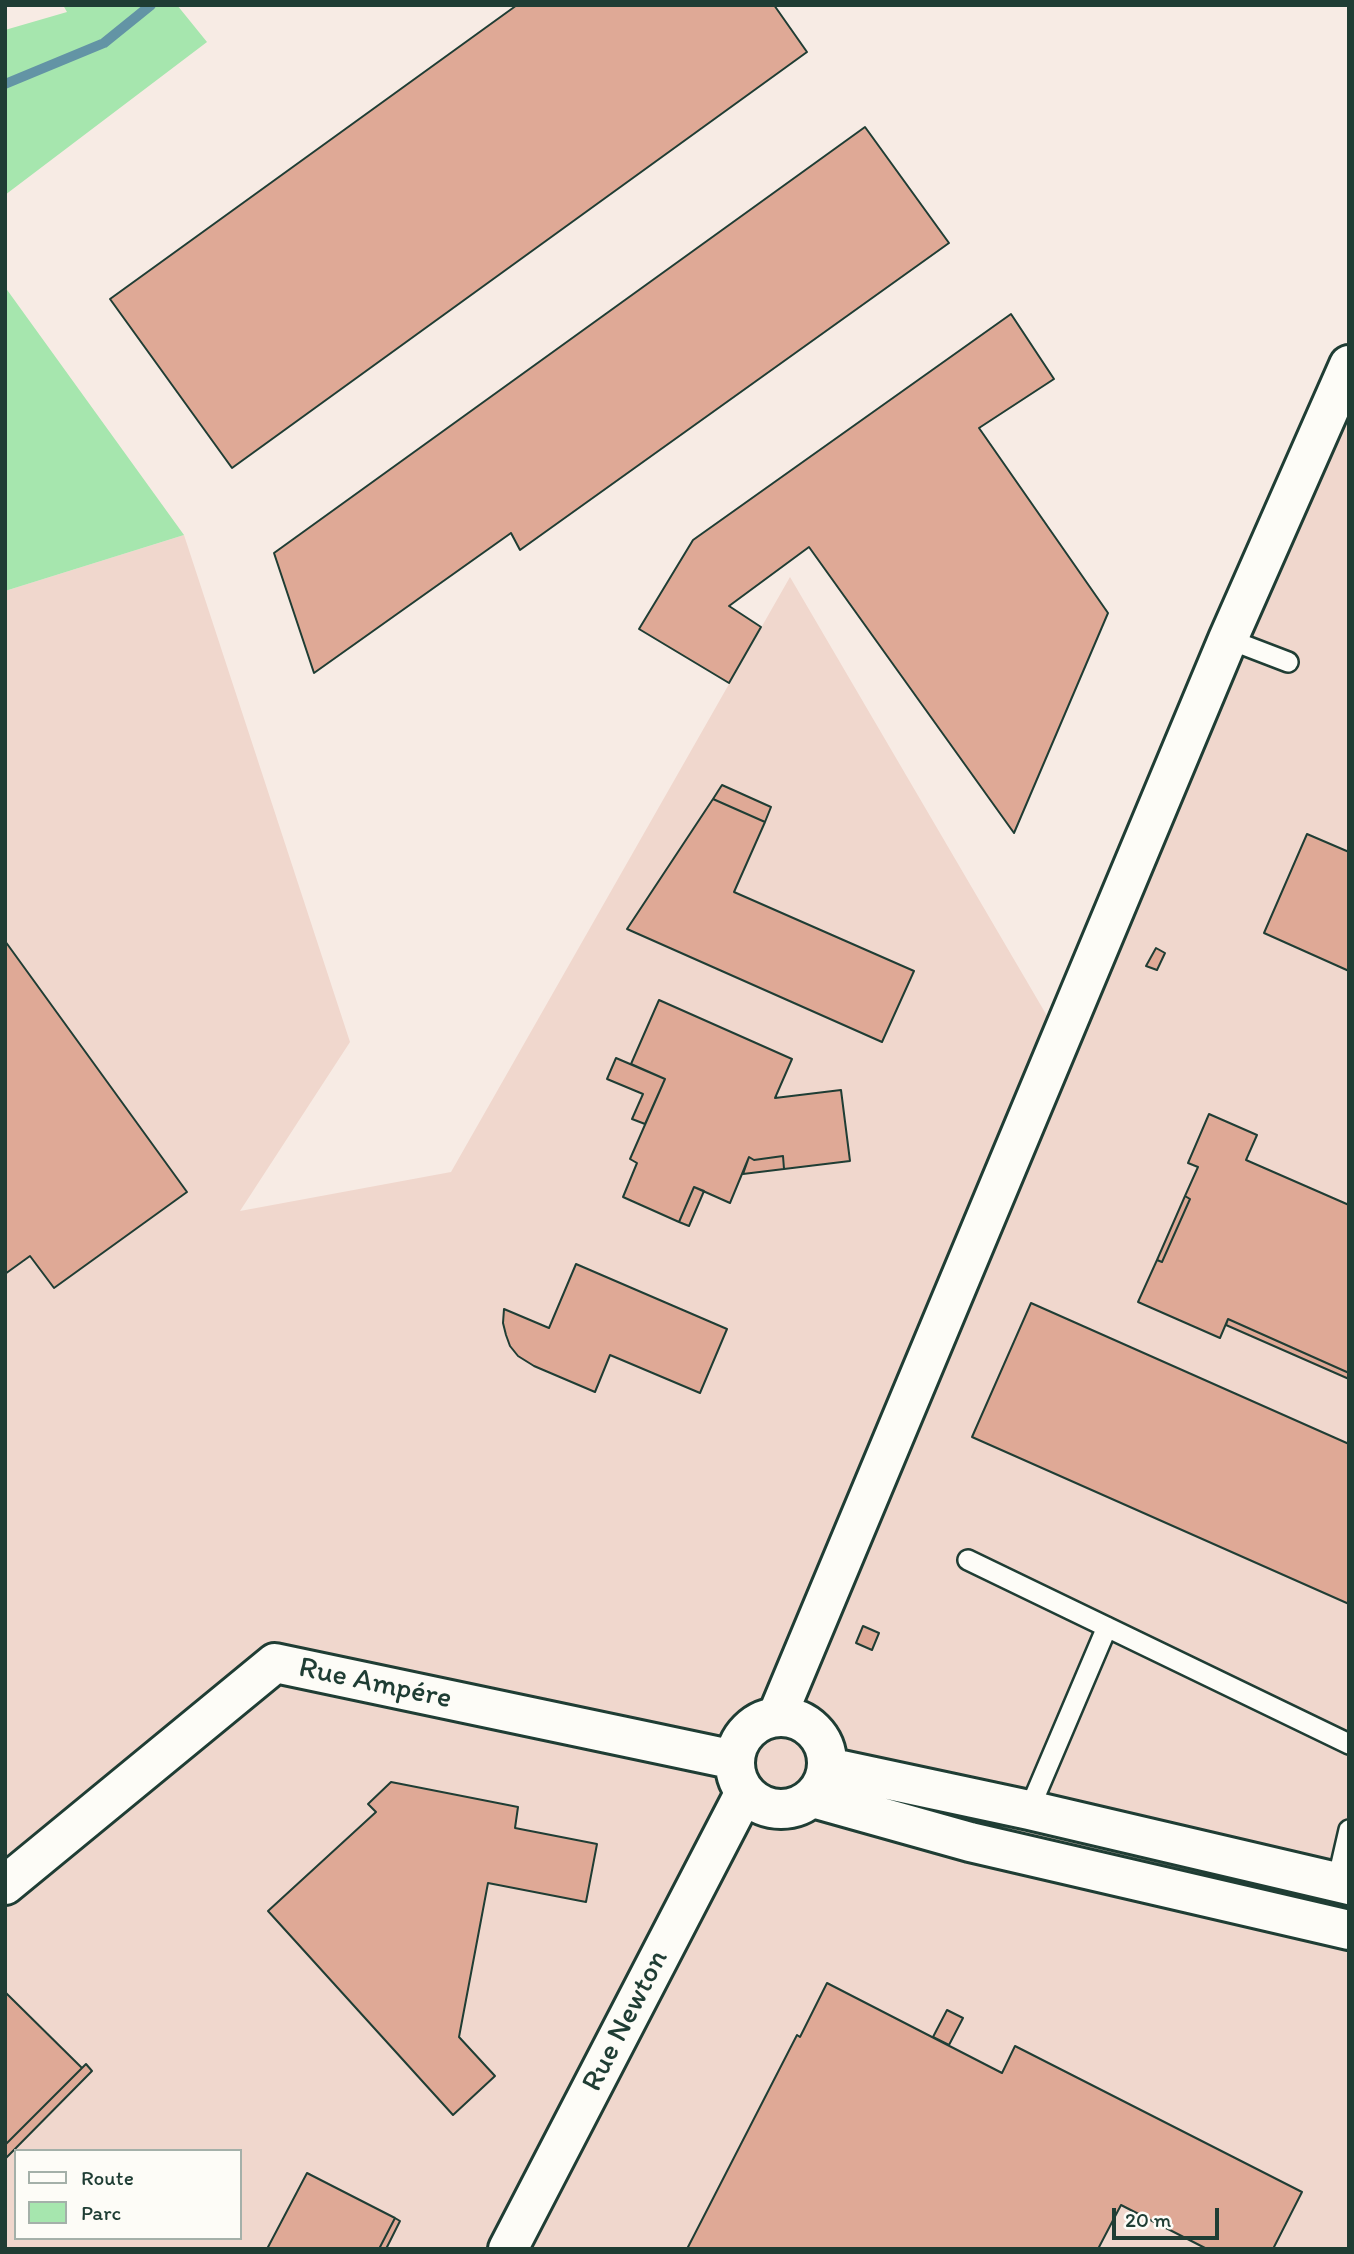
<!DOCTYPE html>
<html>
<head>
<meta charset="utf-8">
<style>
  body { margin:0 }
  #map { position:relative; width:1354px; height:2254px; overflow:hidden; background:#f7ebe4; font-family:Itim,sans-serif }
  canvas { display:block }
  .frame { position:absolute; inset:0; border:7px solid #1f3d34; pointer-events:none }
  .legend { position:absolute; left:14px; top:2149px; width:228px; height:91px; box-sizing:border-box; background:#fdfcf7; border:2px solid #a4b0a9; margin:0; padding:9px 12px; list-style:none; font-size:21px; color:#1f3d34 }
  .legend li { display:flex; align-items:center; gap:14px; height:35px }
  .legend b { width:35px; border:2px solid #a4b0a9 }
  .scale { position:absolute; left:1112px; top:2208px; width:107px; height:32px; box-sizing:border-box; border:4px solid #1f3d34; border-top:0; padding-left:9px; font-size:21px; line-height:24px; white-space:nowrap; color:#1f3d34; -webkit-text-stroke:5px #fdfcf7; paint-order:stroke }
</style>
</head>
<body>
<div id="map">
<canvas width="1354" height="2254"></canvas>
<div class="frame"></div>
<ul class="legend">
<li><b style="height:9px;background:#fdfcf7"></b>Route</li>
<li><b style="height:19px;background:#a6e6ae"></b>Parc</li>
</ul>
<div class="scale">20 m</div>
</div>
<script>
const ctx = document.querySelector('canvas').getContext('2d');
ctx.lineJoin = 'round';
function fillPath(path, color) { ctx.fillStyle = color; ctx.fill(path, 'evenodd'); }
function stroke(path, color, width, dash) { ctx.strokeStyle = color; ctx.lineWidth = width; ctx.lineCap = dash ? 'butt' : 'round'; ctx.setLineDash(dash || []); ctx.stroke(path); }
function write(font, color, halo, rows, align = 'center') {
  ctx.font = font + ' Itim,sans-serif'; ctx.lineWidth = 6; ctx.setLineDash([]); ctx.textBaseline = 'middle'; ctx.strokeStyle = halo; ctx.fillStyle = color; for (const [text, x, y, turn = 0] of rows) {
    ctx.save(); ctx.translate(x, y); ctx.rotate((+turn || 0) * Math.PI / 180); ctx.textAlign = isNaN(turn) ? turn : align; if (halo) ctx.strokeText(text, 0, 0); ctx.fillText(text, 0, 0); ctx.restore();
  }
}
const built = new Path2D(`
  M1349,379V2249H5V591L184,535L350,1042L240,1211L451,1172L790,577L1060,1038ZM16,2151H240V2238H16Z`);
const green = new Path2D(`
  M63,5H177L207,42L5,195V30L67,12Z
  M5,287L184,535L5,591Z`);
const stream = new Path2D(`
  M5,84L104,43L151,5`);
const building = new Path2D(`
  M517,5H774L807,52L232,468L110,299Z
  M865,127L949,243L520,550L511,533L314,673L274,553Z
  M1011,314L1054,379L979,428L1108,613L1014,833L809,547L729,606L761,627L729,683L639,629L693,540Z
  M722,785L771,807L765,822L713,799Z
  M713,799L765,822L734,892L914,971L882,1042L627,929Z
  M1307,834L1349,852V971L1264,933Z
  M5,941L187,1192L54,1288L30,1256L5,1274Z
  M1156,948L1165,953L1157,970L1146,966Z
  M659,1000L792,1059L775,1098L841,1090L850,1161L784,1169L783,1156L754,1160L749,1157L730,1203L694,1187L679,1222L623,1197L637,1163L630,1159L665,1079L631,1064Z
  M616,1058L665,1079L645,1124L632,1119L643,1094L607,1079Z
  M1209,1114L1257,1135L1246,1160L1349,1205V1373L1228,1319L1220,1338L1138,1302L1157,1260L1162,1262L1190,1199L1185,1196L1198,1167L1188,1163Z
  M783,1156L784,1169L743,1174L749,1157L754,1160Z
  M694,1187L704,1191L689,1226L679,1222Z
  M1185,1196L1190,1199L1162,1262L1157,1260Z
  M576,1264L727,1329L700,1393L610,1355L595,1392L534,1366L518,1356L510,1346L506,1335L503,1323L504,1309L549,1328Z
  M1031,1303L1349,1444V1604L972,1437Z
  M1228,1319L1349,1373V1379L1226,1325Z
  M863,1626L879,1633L872,1650L856,1643Z
  M391,1782L518,1807L515,1828L597,1844L586,1902L488,1883L459,2037L495,2076L453,2115L268,1911L376,1812L368,1804Z
  M827,1983L1002,2073L1015,2046L1302,2192L1273,2249H1207L1121,2205L1098,2249H687L797,2035L800,2037Z
  M5,1992L82,2068L5,2145Z
  M947,2010L963,2018L949,2045L933,2037Z
  M86,2064L92,2071L5,2159V2145Z
  M307,2173L395,2218L379,2249H267Z
  M395,2218L400,2221L386,2249H379Z`);
const lane = new Path2D(`
  M1228,639L1288,662
  M968,1560L1349,1744
  M1029,1810L1107,1627
  M1337,1882L1349,1830`);
const street = new Path2D(`
  M777,1716L1228,639L1349,365
  M735 1763a46 46 0 1 1 92 0a46 46 0 1 1-92 0Z
  M828,1767L1029,1810L1349,1885
  M813,1798L970,1842L1349,1930
  M5,1885L275,1663L735,1760
  M508,2249L745,1792`);
const streetNames = [
  ["Rue Ampére",375,1684,12],
  ["Rue Newton",626,2021,-63]
];
fillPath(built, '#f0d7cd');
fillPath(green, '#a6e6ae');
stroke(stream, '#6394a5', 10);
fillPath(building, '#dfa996');
stroke(building, '#1f3d34', 2);
stroke(lane, '#1f3d34', 24);
stroke(street, '#1f3d34', 44);
stroke(lane, '#fdfcf7', 19);
stroke(street, '#fdfcf7', 38);
write('30px', '#1f3d34', '#fdfcf7', streetNames);
</script>
</body>
</html>
